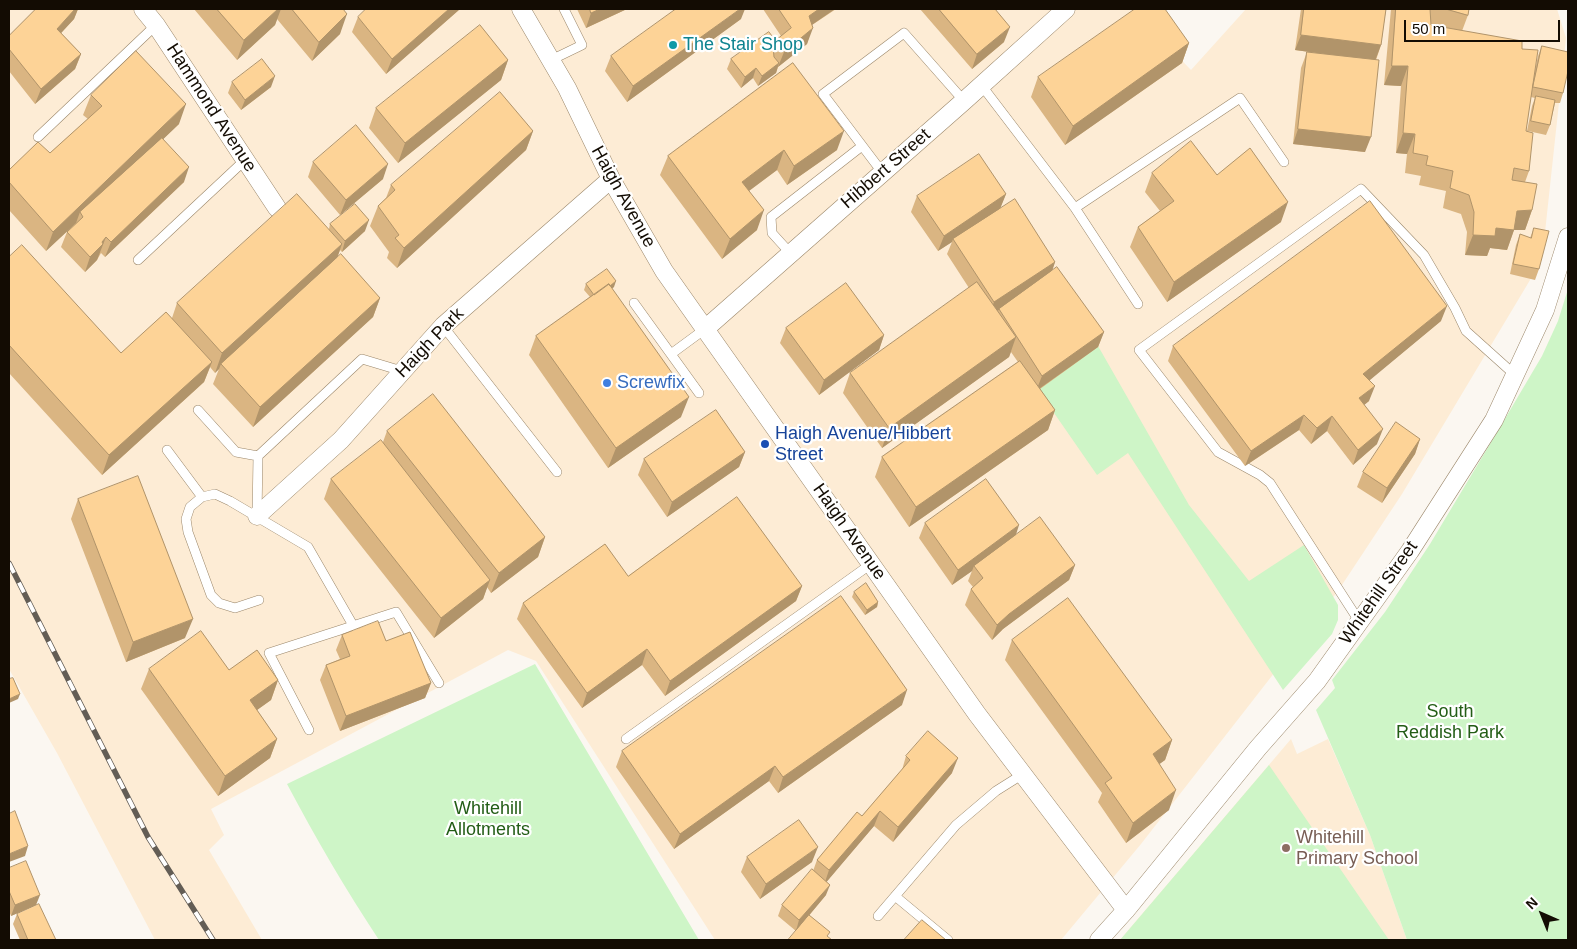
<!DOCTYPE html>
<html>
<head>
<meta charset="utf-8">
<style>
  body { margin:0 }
  #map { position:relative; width:1577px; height:949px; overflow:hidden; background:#fbf7f1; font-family:Arial,sans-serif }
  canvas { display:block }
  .frame { position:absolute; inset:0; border:10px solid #130c03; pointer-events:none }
  .north { position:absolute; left:1517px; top:889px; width:50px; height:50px; -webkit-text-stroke:4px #fff; paint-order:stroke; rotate:316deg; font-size:14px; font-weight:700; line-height:20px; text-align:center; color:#130c03 }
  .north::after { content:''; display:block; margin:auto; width:18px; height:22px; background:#130c03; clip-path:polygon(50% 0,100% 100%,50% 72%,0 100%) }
  .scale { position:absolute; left:1404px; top:20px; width:156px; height:22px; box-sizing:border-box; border:2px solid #130c03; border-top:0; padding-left:6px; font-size:15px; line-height:18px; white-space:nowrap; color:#130c03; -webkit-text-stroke:4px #fff; paint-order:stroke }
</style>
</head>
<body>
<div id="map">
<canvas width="1577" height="949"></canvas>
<div class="frame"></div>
<div class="north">N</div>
<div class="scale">50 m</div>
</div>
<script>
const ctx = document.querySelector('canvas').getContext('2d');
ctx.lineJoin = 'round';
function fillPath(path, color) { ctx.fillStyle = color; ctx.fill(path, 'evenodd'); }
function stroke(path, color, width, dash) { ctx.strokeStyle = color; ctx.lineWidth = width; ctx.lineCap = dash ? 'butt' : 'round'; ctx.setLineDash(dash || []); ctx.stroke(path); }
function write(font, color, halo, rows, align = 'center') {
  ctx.font = font + ' Arial,sans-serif'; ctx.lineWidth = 4.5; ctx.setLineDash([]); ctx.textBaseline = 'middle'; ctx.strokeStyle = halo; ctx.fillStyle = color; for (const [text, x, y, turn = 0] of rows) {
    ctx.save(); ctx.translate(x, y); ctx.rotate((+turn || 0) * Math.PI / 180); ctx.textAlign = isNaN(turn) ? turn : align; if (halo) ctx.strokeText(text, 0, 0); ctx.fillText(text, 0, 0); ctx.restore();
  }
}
const built = new Path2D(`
  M9,9H1132L1191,70L1246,9H1557L1566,38L1542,260L1402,494L1338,591L1141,844L1061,940H715L536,661L508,650L211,809L224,835L209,850L262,940H155L57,753L9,669Z
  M1291,739L1297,754L1328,739L1370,835L1407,940H1120Z`);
const green = new Path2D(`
  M1568,289V940H1407L1370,835L1316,710L1335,688L1332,680L1385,612L1430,544L1493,439L1542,356L1558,321Z
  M1094,339L1189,505L1249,581L1304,545L1338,605V620L1332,634L1283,690L1128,453L1097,475L1034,384Z
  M535,664L699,940H379C346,890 315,837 287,784Z
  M1269,765L1389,940H1120Z`);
const lane = new Path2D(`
  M551,60L582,45L564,9
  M982,86L1075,208L1240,98L1284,162
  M38,137L156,25
  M882,172L823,94L904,33L964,101
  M1075,208L1138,304
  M791,254L772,233L771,217L862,146
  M138,260L245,160
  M634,303L699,393
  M443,326L557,472
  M671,354L705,329
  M198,410L236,452L258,456
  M167,450L202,497
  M257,516L258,456L362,359L402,371
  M259,600L235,608L219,603L211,595L188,532L186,519L190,507L202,497L215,494L230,501L308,547L354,627
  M1359,621L1270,483L1260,475L1218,452L1139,350L1361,189L1424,255L1455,308L1466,331L1515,375
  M309,730L269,653L396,612L439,683
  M626,739L871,564
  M895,896L948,940
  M878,916L956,825L996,791L1023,774`);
const street = new Path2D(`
  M143,9L156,25L277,208
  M521,9L567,88L611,179L664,271L977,714L1126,910
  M705,329L964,101L1066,9
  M257,516L341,440L443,326L611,179
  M1099,940L1126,910L1258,748L1317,681L1410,551L1494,420L1545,310L1568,237`);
const rail = new Path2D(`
  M9,563L148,837L213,940`);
const wall = new Path2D(`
  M36,9H78L74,19L61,33L81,54L75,69L35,104L9,71V36Z
  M194,9H343L340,34L312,61L277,19L275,25L237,60Z
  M460,9L386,74L352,32L358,17Z
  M577,9H627L586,28Z
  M763,9H836L812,25L807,44L778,67L776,73L758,86L753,78L741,88L727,69L731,59L773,47L776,40L781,36Z
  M920,9H995L1004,42L972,69Z
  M1301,9H1386L1381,45L1376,60L1365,152L1293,144L1301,68L1307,52L1341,56L1295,50Z
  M1391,9H1469L1468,15L1462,31L1522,49L1533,79L1538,56L1542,46L1563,93L1560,103H1555L1550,125L1546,135L1528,131L1529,171L1525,182L1532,210L1525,230H1514L1507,250L1490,248L1487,256L1465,255L1467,232L1461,214L1443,208L1446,191L1419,185L1421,176L1405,173L1407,154L1396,153L1401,86L1384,85ZM1531,97L1535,98L1532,106L1527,131H1526Z
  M741,19L627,102L605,71L611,56Z
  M1189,43L1182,63L1065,145L1031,97L1038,77Z
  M508,60L501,80L398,163L369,128L376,108Z
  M793,63L837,150L787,185L777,170L749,191L757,230L722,259L660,175L668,156Z
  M232,82L271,87L241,110L228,93Z
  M91,95L179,124L163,139L184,182L105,257L101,253L97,260L85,272L61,247L67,232L76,223L46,251L9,210V170L50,153L88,119L83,115Z
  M533,131L526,150L397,268L387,258L389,252L370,226L378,206L386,198L391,185Z
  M313,162L383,179L340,215L308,177Z
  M1152,173L1281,222L1167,302L1130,247L1138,227L1160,211L1145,192Z
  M1006,194L1000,208L1055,262L1052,271L1104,332L1098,347L1040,389L1055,410L1048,430L909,527L875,477L882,457L1018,362L1011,352L1009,357L882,448L843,393L850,373L969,288L947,254L952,242L938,251L911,212L917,196Z
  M330,224L365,231L342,252L340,250L337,258L380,298L373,317L253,427L213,384L219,369L215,373L210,367L204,382L102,475L9,373V257L121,353L172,318L177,303L329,229Z
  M1534,228L1539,269L1535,280L1510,274L1516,245L1520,234L1530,238Z
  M586,284L614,287L612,288L681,417L608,468L529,355L536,336L590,297L584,290Z
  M1441,321L1369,380V401L1364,405L1377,444L1353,465L1327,431L1311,444L1299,430L1245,466L1168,361L1173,346Z
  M786,328L884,335L879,350L819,395L780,343Z
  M387,431L545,537L538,557L491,593L487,587L483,599L434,638L324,499L331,479L383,442Z
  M1420,439L1415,454L1382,503L1357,487L1363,472Z
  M745,452L739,467L667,517L638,475L644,459Z
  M78,499L185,638L126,662L71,519Z
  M925,523L1016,535L1075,565L1069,580L1003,629L992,640L965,605L971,589L973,587L968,581L972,571L952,585L919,538Z
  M628,576L802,586L796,601L665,696L642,665L582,708L517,619L523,603Z
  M854,592L878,602L877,607L865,615L852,597Z
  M342,635L386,641L431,683L425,698L340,731L320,680L326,665L340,659L336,650Z
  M1012,640L1172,740L1165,760L1159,764L1169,810L1126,843L1098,802L1102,793L1005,660Z
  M149,669L229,670L278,680L271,700L257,710L277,739L270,758L218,796L141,689Z
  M902,705L778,793L769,781L674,849L616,767L622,751Z
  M906,756L952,773L893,842L874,826L826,882V895L796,931L778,916L782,905L813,871L817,860L862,816L902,770Z
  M747,857L812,862L760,899L741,872Z
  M9,868L36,905L11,916L9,911Z
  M17,914L56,940H20L13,924Z`);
const shadedWall = new Path2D(`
  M75,9H78L74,19L51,44L57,29Z
  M278,9H281L275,25L237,60L244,40Z
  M449,9H460L386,74L392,59Z
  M600,9H627L586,28L591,13Z
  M740,9H745L741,19L627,102L633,86Z
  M819,9H835L803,31L809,16Z
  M347,14L340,34L312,61L319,42Z
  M1010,27L1004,42L972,69L977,54Z
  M813,28L807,44L778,67L784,52Z
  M1301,35L1381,45L1375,61L1295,50Z
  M1189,43L1182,63L1065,145L1073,126Z
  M81,54L75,69L35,104L41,89Z
  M508,60L501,80L398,163L405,143Z
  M779,63L776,73L758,86L762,76Z
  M1392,66H1408L1401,86L1384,85Z
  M756,68L753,78L741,88L745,77Z
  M275,76L271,87L241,110L245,100Z
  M186,104L179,124L83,216L80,212L76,223L46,251L53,232Z
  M1298,129L1371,137L1365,152L1293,144Z
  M533,131L526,150L397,268L404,248Z
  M844,131L837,150L787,185L794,166Z
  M1403,133L1415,134L1407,154L1396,153Z
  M784,150L777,170L734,202L742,182Z
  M388,164L383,179L340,215L346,200Z
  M189,167L184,182L105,257L111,242Z
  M1006,194L1000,209L953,239L952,242L938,251L944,236Z
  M1288,202L1281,222L1167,302L1174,282Z
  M764,210L757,230L722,259L730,239Z
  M1532,210L1525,230H1514L1507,250L1490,248L1487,256L1465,255L1473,235L1496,228L1517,211Z
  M369,220L365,231L342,252L345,241Z
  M106,237L97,260L85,272L90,257Z
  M342,244L335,264L221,364L219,369L215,373L222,353Z
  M1055,262L1050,277L988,317L994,302Z
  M616,281L614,287L593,302L595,296Z
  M380,298L373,317L253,427L260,407Z
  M1447,306L1441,321L1358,390L1363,374Z
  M1104,332L1098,347L1036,391L1042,376Z
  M884,335L879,350L819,395L824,380Z
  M1016,337L1009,357L882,448L889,428Z
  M212,362L204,382L102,475L109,455Z
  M1375,386L1369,401L1353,414L1359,398Z
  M689,397L681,417L608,468L616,448Z
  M1055,410L1048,430L909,527L916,507Z
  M1304,415L1299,430L1245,466L1251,451Z
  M1332,416L1327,431L1311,444L1317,428Z
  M1383,429L1377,444L1353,465L1358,450Z
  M1420,439L1415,454L1382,503L1387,488Z
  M745,452L739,467L667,517L672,502Z
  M1019,525L1014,541L974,566L972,571L952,585L958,570Z
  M545,537L538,557L491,593L499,573Z
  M1075,565L1069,580L1003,629L992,640L997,625L1009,614Z
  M490,580L483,599L434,638L441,618Z
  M802,586L796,601L665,696L670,681Z
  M878,602L877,607L865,615L867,610Z
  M193,619L185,638L126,662L133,642Z
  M647,649L642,665L582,708L587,693Z
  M278,680L271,700L243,720L250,700Z
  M431,683L425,698L340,731L346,716Z
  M907,690L902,705L778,793L783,777Z
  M20,694L18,699L9,703V699Z
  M277,739L270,758L218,796L225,776Z
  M1172,740L1165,760L1146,774L1153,754Z
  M958,758L952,773L893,842L898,827Z
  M775,766L769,781L674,849L680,834Z
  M1176,790L1169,810L1126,843L1133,823Z
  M880,811L874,826L824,885L829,870Z
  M28,846L25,856L9,862V854Z
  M818,847L812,862L760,899L766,884Z
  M830,885L826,895L796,931L799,920Z
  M40,895L36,905L11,916L15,905Z`);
const building = new Path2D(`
  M36,9H75L57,29L81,54L41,89L9,49V36Z
  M217,9H278L244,40Z
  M292,9H343L347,14L319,42Z
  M366,9H449L392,59L358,17Z
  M590,9H600L591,13Z
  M676,9H740L633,86L611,56Z
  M779,9H819L809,16L813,28L784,52L776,40L791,28Z
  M939,9H995L1010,27L977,54Z
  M1135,9H1165L1189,43L1073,126L1038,77Z
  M1304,9H1386L1381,45L1301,35Z
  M1396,9H1430L1431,25L1522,41V49L1538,50L1526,131L1533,133L1529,171L1514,168L1512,180L1537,184L1532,210L1517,211L1514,230L1496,228L1495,236L1473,235L1474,212L1469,195L1450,188L1453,171L1426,165L1428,156L1413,153L1415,134L1403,133L1408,66H1392Z
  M1446,9H1469L1468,15Z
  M480,25L508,60L405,143L376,108Z
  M769,32L772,36L774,57L779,63L762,76L756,68L745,77L731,59Z
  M1542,46L1568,52V71L1563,93L1533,87Z
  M136,51L186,104L53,232L9,182V170L38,142L50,153L102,106L91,95Z
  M1307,52L1379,60L1371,137L1298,129Z
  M262,59L275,76L245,100L232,82Z
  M793,63L844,131L794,166L784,150L742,182L764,210L730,239L668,156Z
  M500,92L533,131L404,248L395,238L399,235L378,206L395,190L391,185Z
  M1536,96L1555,100L1550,125L1531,121Z
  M356,125L388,164L346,200L313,162Z
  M162,138L189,167L111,242L106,237L102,242L103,244L90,257L67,232L83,217L80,212Z
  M1191,141L1217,175L1250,148L1288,202L1174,282L1138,227L1174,201L1152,173Z
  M979,154L1006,194L944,236L917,196Z
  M297,194L342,244L222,353L177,303Z
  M1015,199L1055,262L994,302L953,239Z
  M1370,201L1447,306L1363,374L1375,386L1359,398L1383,429L1358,450L1332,416L1317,428L1304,415L1251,451L1173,346Z
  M355,204L369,220L345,241L330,224Z
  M1534,228L1549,231L1539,269L1513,264L1520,234L1531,238Z
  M22,245L121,353L166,312L212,362L109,455L9,345V257Z
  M341,254L380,298L260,407L221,364Z
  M1057,267L1104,332L1042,376L999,309Z
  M607,269L616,281L610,286L609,284L594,295L586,284Z
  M977,282L1016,337L889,428L850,373Z
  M846,283L884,335L824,380L786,328Z
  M609,284L689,397L616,448L536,336Z
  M1020,361L1055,410L916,507L882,457Z
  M433,394L545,537L499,573L387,431Z
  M716,410L745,452L672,502L644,459Z
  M1396,422L1420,439L1387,488L1363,472Z
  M381,440L490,580L441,618L331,479Z
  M138,476L193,619L133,642L78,499Z
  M986,479L1019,525L958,570L925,523Z
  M737,497L802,586L670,681L647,649L587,693L523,603L605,544L628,576Z
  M1040,517L1075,565L1009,614L997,625L971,589L983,578L974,566Z
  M866,583L878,602L867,610L854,592Z
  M841,596L907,690L783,777L775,766L680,834L622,751Z
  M1068,598L1172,740L1153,754L1176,790L1133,823L1105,783L1112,778L1012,640Z
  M378,621L386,641L410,632L431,683L346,716L326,665L350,656L342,635Z
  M201,631L229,670L257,650L278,680L250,700L277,739L225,776L149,669Z
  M13,678L20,694L9,699V679Z
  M928,731L958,758L898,827L880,811L829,870L817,860L857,812L862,816L910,760L906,756Z
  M15,811L28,846L9,854V814Z
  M799,820L818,847L766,884L747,857Z
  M26,861L40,895L15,905L9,891V868Z
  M812,869L830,885L799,920L782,905Z
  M39,904L56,940H28L17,914Z
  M809,915L830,932L827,936L832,940H788Z
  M922,920L946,940H904Z`);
const markers = [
  [673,45,5,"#0f9aa8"],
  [607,383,5,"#3f7fe0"],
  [765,444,5,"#1a4fb4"],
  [1286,848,5,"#8d6e63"]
];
const cultureNames = [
  ["The Stair Shop",683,45]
];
const streetNames = [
  ["Hammond Avenue",211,108,57],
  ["Hibbert Street",886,169,-41],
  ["Haigh Avenue",623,197,61],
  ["Haigh Park",430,343,-46],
  ["Haigh Avenue",849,532,55],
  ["Whitehill Street",1379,593,-55]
];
const shopNames = [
  ["Screwfix",617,383]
];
const transitNames = [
  ["Haigh Avenue/Hibbert",775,434],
  ["Street",775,455]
];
const parkNames = [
  ["South",1450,712],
  ["Reddish Park",1450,733],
  ["Whitehill",488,809],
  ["Allotments",488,830]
];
const educationNames = [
  ["Whitehill",1296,838],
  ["Primary School",1296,859]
];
fillPath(built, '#fdecd5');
fillPath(green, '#cef5c7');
stroke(lane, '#9b876a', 10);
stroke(street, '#9b876a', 19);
stroke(lane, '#fff', 9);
stroke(street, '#fff', 18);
stroke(rail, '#635d55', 5.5);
stroke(rail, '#fff', 4, [11]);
fillPath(wall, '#dab582');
fillPath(shadedWall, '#b1946a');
fillPath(building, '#fdd397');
stroke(building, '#b1946a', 1);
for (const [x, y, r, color] of markers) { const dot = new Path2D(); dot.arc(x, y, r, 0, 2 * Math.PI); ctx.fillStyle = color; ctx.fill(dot); stroke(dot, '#fff', 2); }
write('18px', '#0d838f', '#fff', cultureNames, 'left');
write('18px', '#130c03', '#fff', streetNames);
write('18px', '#366cbe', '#fff', shopNames, 'left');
write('18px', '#164399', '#fff', transitNames, 'left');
write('18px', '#235d16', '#fff', parkNames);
write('18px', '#785e54', '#fff', educationNames, 'left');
</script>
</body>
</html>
